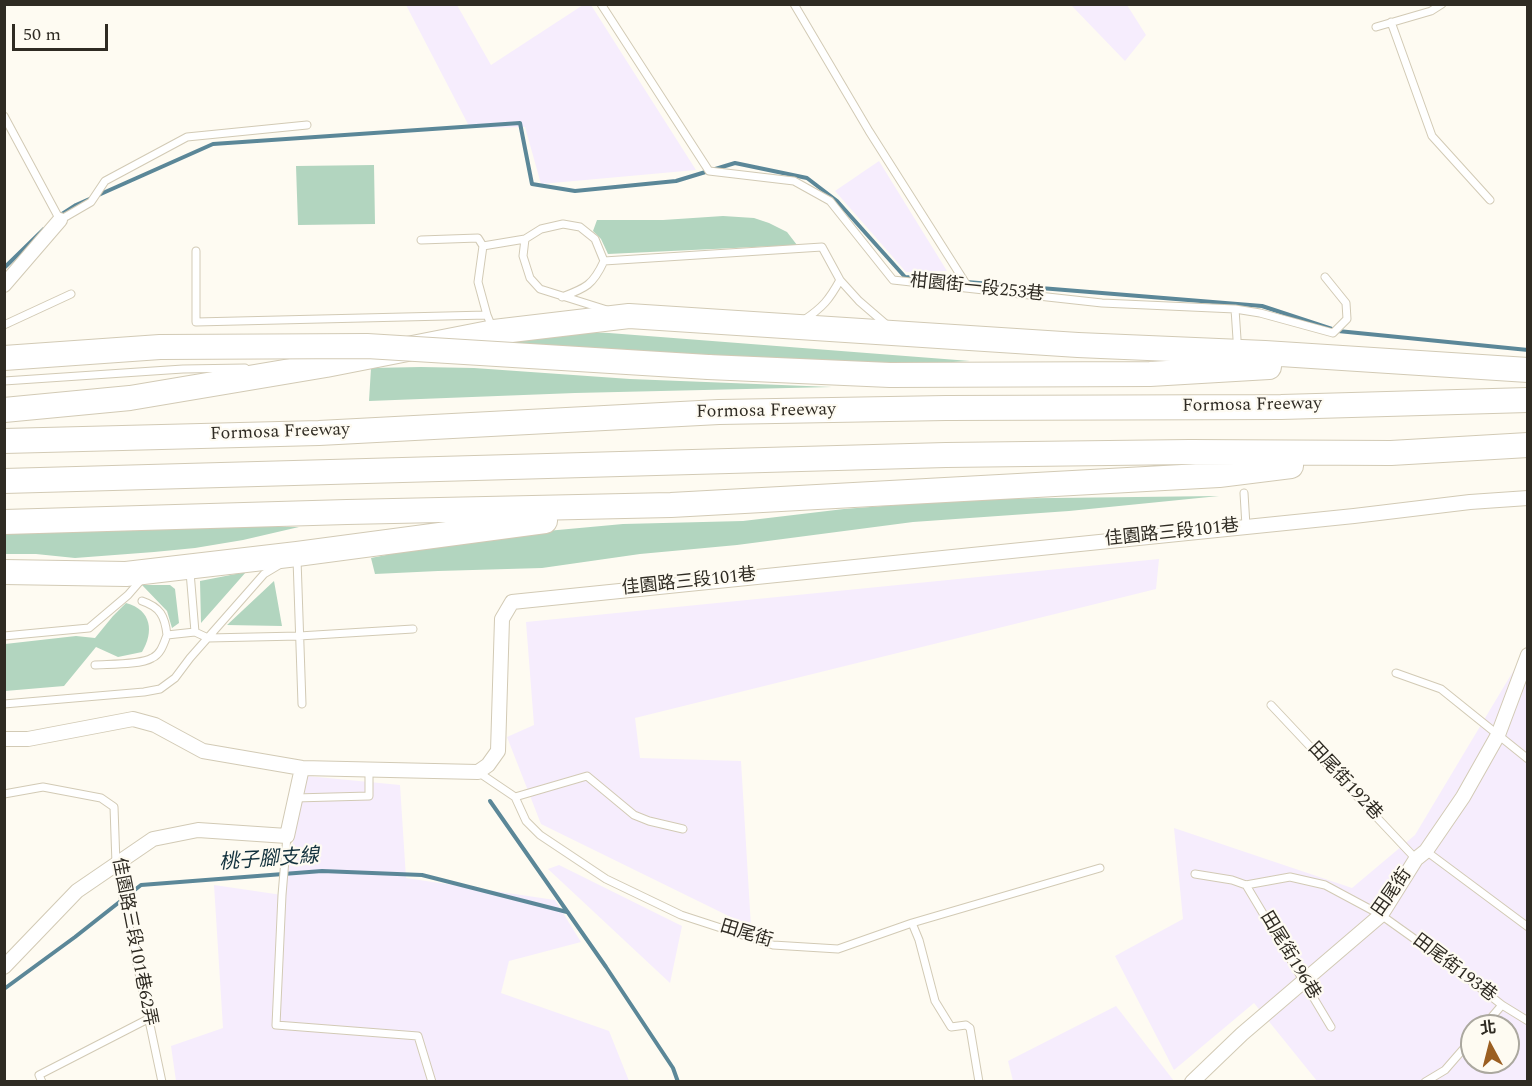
<!DOCTYPE html>
<html>
<head>
<meta charset="utf-8">
<style>
  body { margin:0 }
  #map { position:relative; width:1532px; height:1086px; overflow:hidden; background:#fefbf2; font-family:Spectral,"Noto Sans TC",serif }
  canvas { display:block }
  .frame { position:absolute; inset:0; border:6px solid #2f2b23; pointer-events:none }
  .north { position:absolute; left:1460px; top:1014px; width:60px; height:60px; box-sizing:border-box; background:#fefbf2; border:2px solid #aba89f; border-radius:50%; rotate:353deg; font-size:16px; font-weight:700; line-height:24px; text-align:center; color:#2f2b23 }
  .north::after { content:''; display:block; margin:auto; width:21px; height:27px; background:#9b5f22; clip-path:polygon(50% 0,100% 100%,50% 72%,0 100%) }
  .scale { position:absolute; left:12px; top:24px; width:96px; height:27px; box-sizing:border-box; border:3px solid #2f2b23; border-top:0; padding-left:8px; font-size:18px; line-height:21px; white-space:nowrap; color:#2f2b23; -webkit-text-stroke:4px #fefbf2; paint-order:stroke }
</style>
</head>
<body>
<div id="map">
<canvas width="1532" height="1086"></canvas>
<div class="frame"></div>
<div class="north">北</div>
<div class="scale">50 m</div>
</div>
<script>
const ctx = document.querySelector('canvas').getContext('2d');
ctx.lineJoin = 'round';
function fillPath(path, color) { ctx.fillStyle = color; ctx.fill(path, 'evenodd'); }
function stroke(path, color, width, dash) { ctx.strokeStyle = color; ctx.lineWidth = width; ctx.lineCap = dash ? 'butt' : 'round'; ctx.setLineDash(dash || []); ctx.stroke(path); }
function write(font, color, halo, rows, align = 'center') {
  ctx.font = font + ' Spectral,"Noto Sans TC",serif'; ctx.lineWidth = 4.5; ctx.setLineDash([]); ctx.textBaseline = 'middle'; ctx.strokeStyle = halo; ctx.fillStyle = color; for (const [text, x, y, turn = 0] of rows) {
    ctx.save(); ctx.translate(x, y); ctx.rotate((+turn || 0) * Math.PI / 180); ctx.textAlign = isNaN(turn) ? turn : align; if (halo) ctx.strokeText(text, 0, 0); ctx.fillText(text, 0, 0); ctx.restore();
  }
}
const industrial = new Path2D(`
  M406,5H457L491,65L583,5H591L696,170L541,184L525,127L470,128Z
  M1071,5H1127L1146,35L1125,61Z
  M879,161L947,271L906,272L835,191Z
  M1159,559L1156,589L635,718L640,758L741,761L751,927L541,824L507,737L534,725L526,622Z
  M1527,648V1081H1317L1254,1003L1174,1070L1115,956L1183,919L1174,828L1352,888L1415,835ZM1472,1026H1508V1062H1472Z
  M307,776L400,785L406,878L555,900L581,942L509,961L501,993L609,1031L629,1081H176L171,1046L223,1028L214,885L282,895Z
  M559,865L682,926L670,983L548,869Z
  M1116,1006L1174,1081H1013L1008,1061Z`);
const green = new Path2D(`
  M374,165L375,224L298,225L296,166Z
  M723,216L754,218L769,223L787,232L797,245L608,254L601,239L593,231L597,220H663Z
  M568,331L609,333L970,361L870,367L482,344Z
  M421,367L474,368L630,379L832,387L575,393L369,401L371,368Z
  M1219,496L1069,511L913,522L737,545L640,554L542,568L438,571L375,574L371,558L411,550L536,532L623,524L743,521L844,509L973,499Z
  M226,526L299,527L243,540L195,548L154,552L75,558L36,554H5V532L47,530L99,531Z
  M246,572L201,623L200,581Z
  M274,581L282,626L227,625Z
  M142,585H170L175,589L179,623L172,628L167,611Z
  M126,603C152,610 154,632 142,652L118,657L96,647L64,686L5,691V644L76,636L95,638L113,616Z`);
const stream = new Path2D(`
  M59,216L76,205L213,144L520,123L532,184L575,191L676,181L735,163L807,178L837,201L905,277L1262,306L1338,331L1528,350
  M4,268L44,229
  M490,801L606,967L673,1068L678,1082
  M4,989L75,937L141,885L322,871L422,875L567,912`);
const lane = new Path2D(`
  M601,4L709,171L794,181L830,201L893,280L1102,303L1235,309L1260,313L1333,333L1347,319L1346,303L1325,277
  M794,4L869,131L968,287
  M1391,22L1432,136L1490,200
  M1376,27L1431,11L1442,4
  M4,116L60,220L91,202L105,181L187,137L307,125
  M421,240L478,238L483,246L525,239
  M483,246L478,282L487,315
  M196,251V322L487,315L492,327
  M562,297C586,288 593,285 604,261
  M1235,309L1237,339
  M607,310L540,289L530,278L523,256L525,239L541,229L563,224L580,227L595,239L604,261L822,247L840,280L859,301L888,326
  M804,320C823,307 829,300 840,280
  M4,325L71,294
  M4,381L183,369L245,368
  M1244,493L1246,526
  M297,559L302,704
  M190,572L195,632L208,638L299,636L413,629
  M142,601C160,607 165,616 167,635L195,632
  M4,636L89,628L128,595L141,580
  M95,665C110,664 140,665 152,658C161,654 164,643 167,635
  M1396,673L1441,689L1528,759
  M4,704L144,692L160,689L175,678L190,658L264,574L279,565
  M1271,705L1416,859
  M478,772L515,797L526,821L540,835L606,879L681,915L773,945L838,949L912,923L919,940L935,1001L951,1027L966,1025L970,1028L979,1082
  M4,794L43,787L101,798L114,807L116,864L162,1082
  M515,797L587,776L634,815L649,821L683,829
  M295,798L369,796V770
  M287,836L282,895L276,1025L418,1036L432,1082
  M1426,851L1528,927
  M1195,874L1232,880L1246,885L1290,877L1325,885L1381,915L1451,965L1502,1005L1528,1021
  M1246,885L1331,1027
  M912,923L1100,868
  M1484,1026L1502,1005
  M42,1082L39,1075L148,1019
  M1425,1082L1445,1070L1472,1039`);
const street = new Path2D(`
  M4,285L60,220
  M4,739H28L133,719L155,725L203,751L302,768L478,772L488,765L498,751L502,619L512,602L1354,516L1470,502L1528,498
  M4,967L77,891L153,839L198,830L287,836L302,768
  M1192,1082L1242,1034L1381,915L1416,859L1426,851L1463,797L1498,735L1528,655`);
const highway = new Path2D(`
  M708,367L890,375L1150,374L1269,367
  M4,410L130,398L326,365L494,332L629,316L1078,345L1265,353L1528,370
  M4,441L319,433L719,412L946,408L1281,407L1528,400
  M4,481L946,455L1190,452L1391,453L1528,445
  M4,522L347,512L671,505L1219,475L1291,466
  M4,572L126,574L297,554L545,521`);
const highwayBridge = new Path2D(`
  M4,358L160,347L367,346L708,367`);
const streetNames = [
  ["柑園街一段253巷",977,289,6],
  ["Formosa Freeway",1252,406,-1],
  ["Formosa Freeway",766,412,-1],
  ["Formosa Freeway",280,433,-2],
  ["佳園路三段101巷",1172,534,-6],
  ["佳園路三段101巷",689,583,-6],
  ["田尾街192巷",1344,782,47],
  ["田尾街",1393,893,-55],
  ["田尾街",746,935,17],
  ["佳園路三段101巷62弄",133,942,79],
  ["田尾街196巷",1289,956,59],
  ["田尾街193巷",1454,969,37]
];
const waterNames = [
  ["桃子腳支線",269,861,-4]
];
fillPath(industrial, '#f6edfd');
fillPath(green, '#b2d5bf');
stroke(stream, '#5b8798', 4);
stroke(lane, '#d2cab5', 9);
stroke(street, '#d2cab5', 16);
stroke(highway, '#d2cab5', 26);
stroke(lane, '#fff', 7);
stroke(street, '#fff', 14);
stroke(highway, '#fff', 24);
stroke(highwayBridge, '#d2cab5', 26, []);
stroke(highwayBridge, '#fff', 24);
write('18px', '#2f2b23', '#fefbf2', streetNames);
write('italic 20px', '#12313d', '#fefbf2', waterNames);
</script>
</body>
</html>
